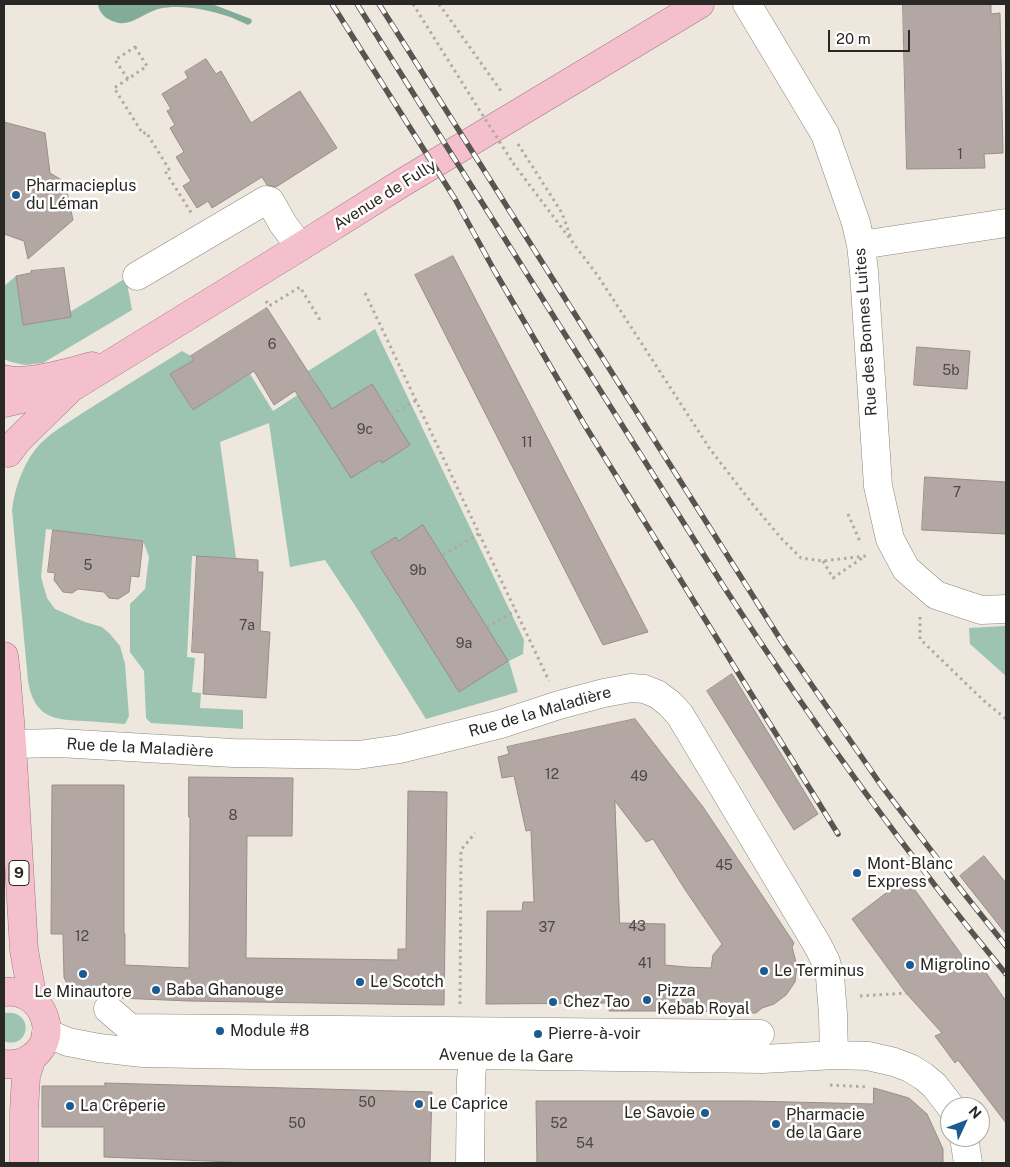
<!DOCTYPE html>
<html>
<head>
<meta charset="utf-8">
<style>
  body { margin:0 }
  #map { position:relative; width:1010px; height:1167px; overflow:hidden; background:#ede7dd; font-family:"Public Sans",sans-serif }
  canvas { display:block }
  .frame { position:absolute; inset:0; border:5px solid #2a2824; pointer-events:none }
  .north { position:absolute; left:940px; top:1097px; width:50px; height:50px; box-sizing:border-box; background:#fff; border:1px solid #aaa9a7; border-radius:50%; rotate:47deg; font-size:14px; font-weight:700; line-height:20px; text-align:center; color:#2a2824 }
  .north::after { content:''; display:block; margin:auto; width:18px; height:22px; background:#1b5b91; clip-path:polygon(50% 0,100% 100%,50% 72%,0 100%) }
  .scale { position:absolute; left:828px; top:30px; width:82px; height:22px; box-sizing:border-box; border:2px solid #2a2824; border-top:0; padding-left:6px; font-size:15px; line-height:18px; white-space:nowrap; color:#2a2824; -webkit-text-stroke:4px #fff; paint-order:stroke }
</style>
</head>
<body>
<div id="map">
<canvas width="1010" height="1167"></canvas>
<div class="frame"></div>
<div class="north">N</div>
<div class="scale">20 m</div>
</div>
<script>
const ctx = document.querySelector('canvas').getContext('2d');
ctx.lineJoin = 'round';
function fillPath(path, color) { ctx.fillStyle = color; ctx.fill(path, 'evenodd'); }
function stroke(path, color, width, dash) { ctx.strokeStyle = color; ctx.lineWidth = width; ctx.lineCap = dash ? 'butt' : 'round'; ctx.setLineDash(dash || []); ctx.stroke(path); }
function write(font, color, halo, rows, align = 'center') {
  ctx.font = font + ' "Public Sans",sans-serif'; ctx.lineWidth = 5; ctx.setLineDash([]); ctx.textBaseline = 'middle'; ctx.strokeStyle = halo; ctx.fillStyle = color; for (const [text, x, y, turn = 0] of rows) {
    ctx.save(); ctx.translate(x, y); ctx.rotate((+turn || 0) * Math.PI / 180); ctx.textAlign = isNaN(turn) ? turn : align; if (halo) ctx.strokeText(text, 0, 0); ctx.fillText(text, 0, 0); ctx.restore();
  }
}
const green = new Path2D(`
  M16,276L23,325L70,317V312L126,278L132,310L43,363L25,365L11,362L4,359V286Z
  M375,329L524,640L523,654L509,661L518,692L426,719L358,610L325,560L290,567L269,423L220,442L236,558L192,556L187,657L195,658L192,692L201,693L200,708L243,710V729L151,723L146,718L144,671L130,652V604L145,589L149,557L143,541L46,529L41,577L47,598L55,609L85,622L102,627L110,634L120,646L125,664L129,716L125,724C112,723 98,722 85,721C53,720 34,717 28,681L12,510C15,488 22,467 35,450C47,434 65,425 81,414C114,393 148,372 182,351L191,356L194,360L170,374L193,410L250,374L273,411L316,383L308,371Z
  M1006,626V676L970,644L969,628Z
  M6,1013C35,1010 30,1051 4,1041V1014Z`);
const forest = new Path2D(`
  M98,4H212L251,19L252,21L251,23L248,25C241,22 234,18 227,16C206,9 180,4 158,9C146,12 132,25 119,23C109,21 99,15 98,4Z`);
const building = new Path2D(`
  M903,4H991V14L1000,13L1003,153L984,154L985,168L907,169Z
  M206,59L216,74L221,71L251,123L300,91L337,148L276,187L267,185L262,177L212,208L208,201L197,208L183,186L191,181L176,157L184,152L170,128L175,125L167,111L171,109L162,94L188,78L185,72Z
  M4,122L45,133L50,173L65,182L73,220L28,259L24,241L4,234Z
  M453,256L648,632L603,645L415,275Z
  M64,268L71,317L23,325L16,276L31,273V271Z
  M267,308L332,409L372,384L410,445L382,463L380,460L351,478L295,391L274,405L254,371L193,410L170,374L194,360L191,356Z
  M917,347L970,351L967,389L914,385Z
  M925,477L1006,482V534L922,530Z
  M423,525L508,661L459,692L371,552L396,537L398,541Z
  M53,530L143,541L139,577L131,576L129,592L118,599L109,598L104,592L78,589L72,593L63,592L54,580L55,573L48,572Z
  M197,556L258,560V572H263L260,631L270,632L266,698L203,694L205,653L192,652Z
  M732,674L818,814L794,830L707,691Z
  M635,719L703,807L794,943L792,947L797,966L795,982L786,995L774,1004L762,1008L756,1013L685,1011H609V1003L486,1004L487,911H522L523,902H534L531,830L526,831L514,776L502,778L498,757L509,754L507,747ZM615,801L646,842L653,839L686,891L722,944L713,955L711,968L686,967L665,965V924L620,923Z
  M189,777L293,778L292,836H247L246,958L398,960V949H406L408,791L447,792L444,1005L189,1001L119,998L110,994H103L98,997H81L69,989L64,977L63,934H51L52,785H124V934H125V965L189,968L190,817H189Z
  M984,856L1006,883V934L960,876Z
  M907,879L974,972L982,967L1006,1001V1123L958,1060L955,1063L935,1036L942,1033L906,993L852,919L894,887Z
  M105,1083L432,1092L430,1163H233V1162L104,1157V1127H42V1086H105Z
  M874,1088L909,1098L927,1114L943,1149V1163H537L536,1101H750L873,1104Z`);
const path = new Path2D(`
  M413,4L468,92
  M439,4L501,91
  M135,47L147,66L128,79L115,60Z
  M128,79L114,88L143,134L146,132L169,169L165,171L192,214
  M518,144L562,213L571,238
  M513,163L598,276L710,449L754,506L781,538L801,558L823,561L866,556
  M365,293L549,681
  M266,301L269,306L300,287L320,320
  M391,415L417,400
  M848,514L861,544
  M443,555L480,533
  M823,561L833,578L865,556
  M920,617V639L983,700L1006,719
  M487,627L516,610
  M860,996L906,993
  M460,1004L461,850L475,833
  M830,1085L869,1087`);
const minor = new Path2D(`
  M747,4L825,134L856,223L861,245L864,272L878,486L890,539L906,569L936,595L981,610L1006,609
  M861,245L1006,223
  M137,276L266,200L270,201L283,224L300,247
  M12,744L59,743L233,753L358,755L400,749L445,738L501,724L559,705L604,693L631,688L644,689L657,694L670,704L680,715L818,946L826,962L830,977L833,1014L834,1055
  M108,1009L130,1028L760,1034
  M46,1033L68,1042L99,1048L143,1053L252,1055H473L763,1059L834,1055L868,1056L894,1062L910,1068L923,1076L934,1085L951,1107
  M964,1137L968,1163
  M470,1163L471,1080L473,1055`);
const major = new Path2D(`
  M4,379C25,386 70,372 92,366
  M4,403L52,392
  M8,453L17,441L71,388L300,247L402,183L700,4
  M4,656L6,673L12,744L24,950L33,1000
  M4,992C44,987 64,1041 27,1060C20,1064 12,1065 4,1064
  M24,1163V1111L26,1076L32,1057`);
const rail = new Path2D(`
  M332,4L455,199L494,270L584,424L838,834
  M357,4L724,587C811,721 904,851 1006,974
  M379,4L782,642L881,785L962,891L1006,946`);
const pathBridge = new Path2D(`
  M468,92L513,163`);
const markers = [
  [16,195,5,"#1b5b91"],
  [857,873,5,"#1b5b91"],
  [910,965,5,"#1b5b91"],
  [764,971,5,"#1b5b91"],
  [83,974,5,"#1b5b91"],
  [360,982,5,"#1b5b91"],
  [156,990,5,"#1b5b91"],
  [647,1000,5,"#1b5b91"],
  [553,1002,5,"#1b5b91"],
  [220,1031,5,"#1b5b91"],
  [538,1034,5,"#1b5b91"],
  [419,1104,5,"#1b5b91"],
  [70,1106,5,"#1b5b91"],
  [705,1113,5,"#1b5b91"],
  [776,1124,5,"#1b5b91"]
];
const numberNames = [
  ["1",960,155],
  ["6",272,345],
  ["5b",951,371],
  ["9c",365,430],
  ["11",527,443],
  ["7",957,493],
  ["5",88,566],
  ["9b",418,571],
  ["7a",247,626],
  ["9a",464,644],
  ["12",552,775],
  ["49",639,777],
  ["8",233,816],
  ["45",724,866],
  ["43",637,927],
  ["37",547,928],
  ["12",82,937],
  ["41",645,964],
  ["50",367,1103],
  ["50",297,1124],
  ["52",559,1124],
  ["54",585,1144]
];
const shields = [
  [19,873,20]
];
const shieldNames = [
  ["9",19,873]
];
const poiNames = [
  ["Pharmacieplus",26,186],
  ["du Léman",26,204],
  ["Mont-Blanc",867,864],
  ["Express",867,882],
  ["Migrolino",920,965],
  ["Le Terminus",774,971],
  ["Le Scotch",370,982],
  ["Baba Ghanouge",166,990],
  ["Pizza",657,991],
  ["Kebab Royal",657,1009],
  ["Le Minautore",83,992,"center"],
  ["Chez Tao",563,1002],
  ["Module #8",230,1031],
  ["Pierre-à-voir",548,1034],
  ["Le Caprice",429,1104],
  ["La Crêperie",80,1106],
  ["Le Savoie",695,1113,"right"],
  ["Pharmacie",786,1115],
  ["de la Gare",786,1133]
];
const streetNames = [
  ["Avenue de Fully",385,195,-32],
  ["Rue des Bonnes Luites",866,332,-94],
  ["Rue de la Maladière",540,712,-16],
  ["Rue de la Maladière",140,748,3],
  ["Avenue de la Gare",506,1056,1]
];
fillPath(green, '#9cc4b1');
fillPath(forest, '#81ad98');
fillPath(building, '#b3a7a4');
stroke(building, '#998d8a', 1);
stroke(minor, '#8d887e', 29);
stroke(major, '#a9707c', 29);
stroke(path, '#afaba3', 3, [2.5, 4]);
stroke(minor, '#fff', 28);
stroke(major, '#f4c0cd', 28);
stroke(rail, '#585550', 5.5);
stroke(rail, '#fff', 4, [11]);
stroke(pathBridge, '#afaba3', 3, [2.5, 4]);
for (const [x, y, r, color] of markers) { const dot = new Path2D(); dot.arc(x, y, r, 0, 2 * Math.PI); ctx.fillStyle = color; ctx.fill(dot); stroke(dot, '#fff', 2); }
write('14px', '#4c4844', null, numberNames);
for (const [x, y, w] of shields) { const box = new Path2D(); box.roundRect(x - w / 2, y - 12.5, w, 25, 4); ctx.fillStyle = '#fff'; ctx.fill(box); stroke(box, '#2a2824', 1); }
write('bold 15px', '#2a2824', null, shieldNames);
write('16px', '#2a2824', '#fff', poiNames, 'left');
write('16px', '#2a2824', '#fff', streetNames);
</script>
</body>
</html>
